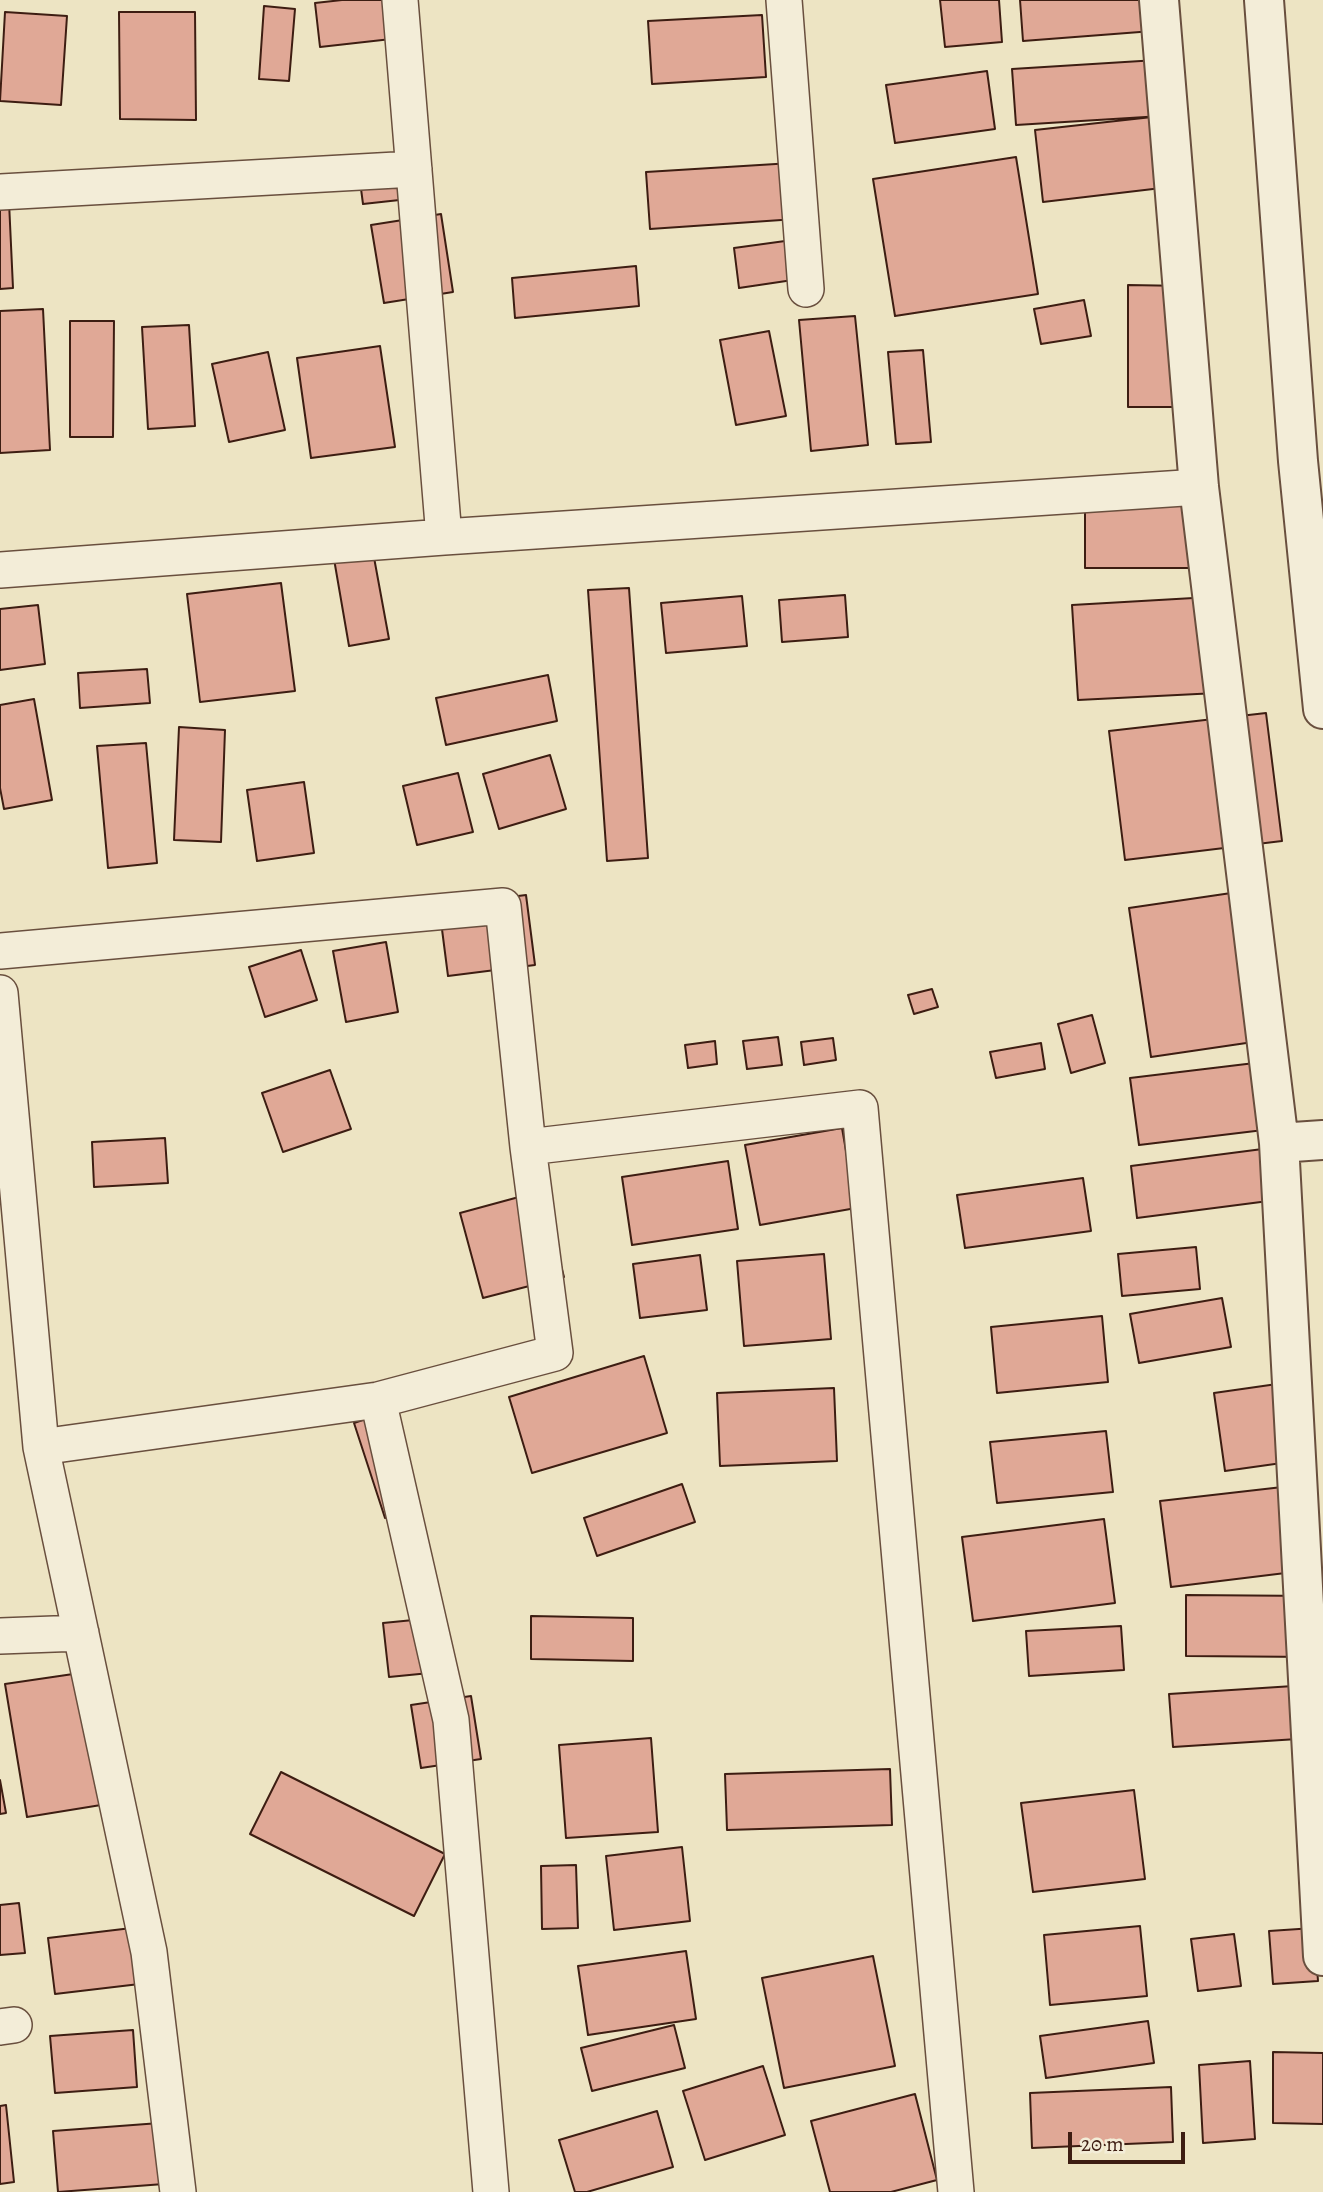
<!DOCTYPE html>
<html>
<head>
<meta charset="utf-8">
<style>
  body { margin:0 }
  #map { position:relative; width:1323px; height:2192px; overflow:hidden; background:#ede4c3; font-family:Alegreya,serif }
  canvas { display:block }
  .scale { position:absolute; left:1068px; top:2132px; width:117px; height:32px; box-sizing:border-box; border:4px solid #3d1d12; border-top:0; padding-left:9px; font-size:21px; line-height:24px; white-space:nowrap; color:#3d1d12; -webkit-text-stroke:5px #f3edd8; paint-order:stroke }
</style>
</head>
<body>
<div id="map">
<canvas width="1323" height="2192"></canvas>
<div class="scale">20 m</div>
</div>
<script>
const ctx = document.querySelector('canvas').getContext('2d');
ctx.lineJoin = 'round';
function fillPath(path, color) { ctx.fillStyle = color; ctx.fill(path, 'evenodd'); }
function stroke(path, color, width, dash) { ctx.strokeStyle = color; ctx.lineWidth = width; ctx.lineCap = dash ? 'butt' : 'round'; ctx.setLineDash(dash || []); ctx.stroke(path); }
const building = new Path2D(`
  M342,0H415L418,36L320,47L315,3Z
  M940,0H999L1002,42L945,47Z
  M1020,0H1150L1153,31L1023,41Z
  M264,6L295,9L289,81L259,79Z
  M5,12L67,16L61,105L0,101Z
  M119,12H195L196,120L120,119Z
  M762,15L766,77L652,84L648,21Z
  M1157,60L1162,116L1016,125L1012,69Z
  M987,71L995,129L895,143L886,85Z
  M1161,116L1170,187L1043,202L1035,130Z
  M1016,157L1038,294L895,316L873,179Z
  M792,163L796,219L650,229L646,172Z
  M358,166L427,197L363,204Z
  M0,202H9L13,288L0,289Z
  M441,214L453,292L384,303L371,225Z
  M807,238L813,277L739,288L734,248Z
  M636,266L639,306L515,318L512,278Z
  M1128,285L1186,286V407H1128Z
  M1084,300L1091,336L1041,344L1034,309Z
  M43,309L50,450L0,453V311Z
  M855,316L868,445L811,451L799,320Z
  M70,321H114L113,437H70Z
  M189,325L195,426L148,429L142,327Z
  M769,331L786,416L736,425L720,340Z
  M380,346L395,447L311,458L297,358Z
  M923,350L931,442L896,444L888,352Z
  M268,352L285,430L229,442L212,364Z
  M1085,492H1196L1197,568H1085Z
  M373,552L389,639L349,646L334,559Z
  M281,583L295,691L200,702L187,594Z
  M629,588L648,858L607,861L588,590Z
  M845,595L848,637L782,642L779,600Z
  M742,596L747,646L666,653L661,603Z
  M1211,597L1217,693L1078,700L1072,605Z
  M38,605L45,664L0,670V609Z
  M147,669L150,703L80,708L78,673Z
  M548,675L557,721L446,745L436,698Z
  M34,699L52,800L4,809L0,788V705Z
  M1266,713L1282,841L1125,860L1109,731Z
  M179,727L225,730L221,842L174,840Z
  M146,743L157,863L108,868L97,746Z
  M550,755L566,809L499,829L483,774Z
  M458,773L473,832L417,845L403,786Z
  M304,782L314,853L257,861L247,790Z
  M1238,892L1260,1041L1151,1057L1129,908Z
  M526,895L535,965L448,976L439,906Z
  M386,942L398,1012L346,1022L333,951Z
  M301,950L317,1000L265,1017L249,967Z
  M932,989L938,1007L914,1014L908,995Z
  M1092,1015L1105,1063L1071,1073L1058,1024Z
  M778,1037L782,1065L747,1069L743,1041Z
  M833,1038L836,1060L804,1065L801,1042Z
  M715,1041L717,1064L688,1068L685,1045Z
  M1041,1043L1045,1069L996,1078L990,1052Z
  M1263,1062L1272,1129L1139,1145L1130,1078Z
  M330,1070L351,1129L283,1152L262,1093Z
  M842,1128L856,1208L760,1225L745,1145Z
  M165,1138L168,1183L94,1187L92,1142Z
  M1278,1147L1284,1199L1137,1218L1131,1166Z
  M728,1161L738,1229L632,1245L622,1177Z
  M1083,1178L1091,1231L965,1248L957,1195Z
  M541,1191L564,1277L483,1298L460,1213Z
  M1196,1247L1200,1289L1122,1296L1118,1254Z
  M824,1254L831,1339L744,1346L737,1261Z
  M700,1255L707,1310L640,1318L633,1264Z
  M1222,1298L1231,1347L1139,1363L1130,1314Z
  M1102,1316L1108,1382L997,1393L991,1327Z
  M644,1356L667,1433L532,1473L509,1397Z
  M1277,1384L1289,1462L1225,1471L1214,1393Z
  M834,1388L837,1461L720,1466L717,1393Z
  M386,1412L417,1508L385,1518L354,1423Z
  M1106,1431L1113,1492L997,1503L990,1442Z
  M682,1484L695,1522L597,1556L584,1518Z
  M1300,1485L1310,1570L1171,1587L1160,1501Z
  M1104,1519L1115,1603L973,1621L962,1537Z
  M1186,1595L1314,1596V1657L1186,1656Z
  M531,1616L633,1618V1661L531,1659Z
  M444,1617L450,1671L389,1677L383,1623Z
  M1121,1626L1124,1670L1029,1676L1026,1631Z
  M80,1673L101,1805L27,1817L5,1684Z
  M1309,1685L1313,1738L1173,1747L1169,1694Z
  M471,1696L481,1759L421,1768L411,1705Z
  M651,1738L658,1832L566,1838L559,1745Z
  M890,1769L892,1825L727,1830L725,1774Z
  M281,1772L445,1854L414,1916L250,1834Z
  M0,1780L6,1813L0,1814Z
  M1134,1790L1145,1879L1033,1892L1021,1803Z
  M682,1847L690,1921L614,1930L606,1856Z
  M576,1865L578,1928L542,1929L541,1866Z
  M19,1903L25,1953L0,1955V1905Z
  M1140,1926L1147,1996L1050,2005L1044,1935Z
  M140,1927L148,1983L55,1994L48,1938Z
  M1314,1928L1318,1981L1273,1984L1269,1931Z
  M1234,1934L1241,1986L1198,1991L1191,1939Z
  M686,1951L696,2019L588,2035L578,1966Z
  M873,1956L895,2066L784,2088L762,1978Z
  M1148,2021L1154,2063L1046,2078L1040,2036Z
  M674,2025L685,2068L592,2091L581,2048Z
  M133,2030L137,2087L55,2093L50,2036Z
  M1273,2052L1323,2053V2124L1273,2123Z
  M1250,2061L1255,2139L1203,2143L1199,2065Z
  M763,2066L785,2135L705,2160L683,2091Z
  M1171,2087L1173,2142L1032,2148L1030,2093Z
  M915,2094L937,2180L891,2192H830L811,2121Z
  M6,2105L14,2182L0,2184V2106Z
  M657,2111L673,2167L587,2192H575L559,2140Z
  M173,2122L177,2183L58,2192L53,2131Z`);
const minor = new Path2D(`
  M400,0L444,537
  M784,0L806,289
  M0,192L414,169
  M0,570L444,537L1199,487
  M0,951L503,906L528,1147L555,1353L378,1400L41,1447
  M0,993L41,1447L149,1952L178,2192
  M528,1147L860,1108L956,2192
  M378,1400L451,1720L491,2192
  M0,1636L81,1633
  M0,2027L14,2025`);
const tertiary = new Path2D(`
  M1159,0L1199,487L1279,1143L1323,1956
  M1264,0L1298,461L1323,709
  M1279,1143L1323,1140`);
fillPath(building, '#e0a896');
stroke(building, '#3d1d12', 2);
stroke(minor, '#694f3e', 38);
stroke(tertiary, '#694f3e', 42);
stroke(minor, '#f3edd8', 35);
stroke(tertiary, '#f3edd8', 38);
</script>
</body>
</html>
